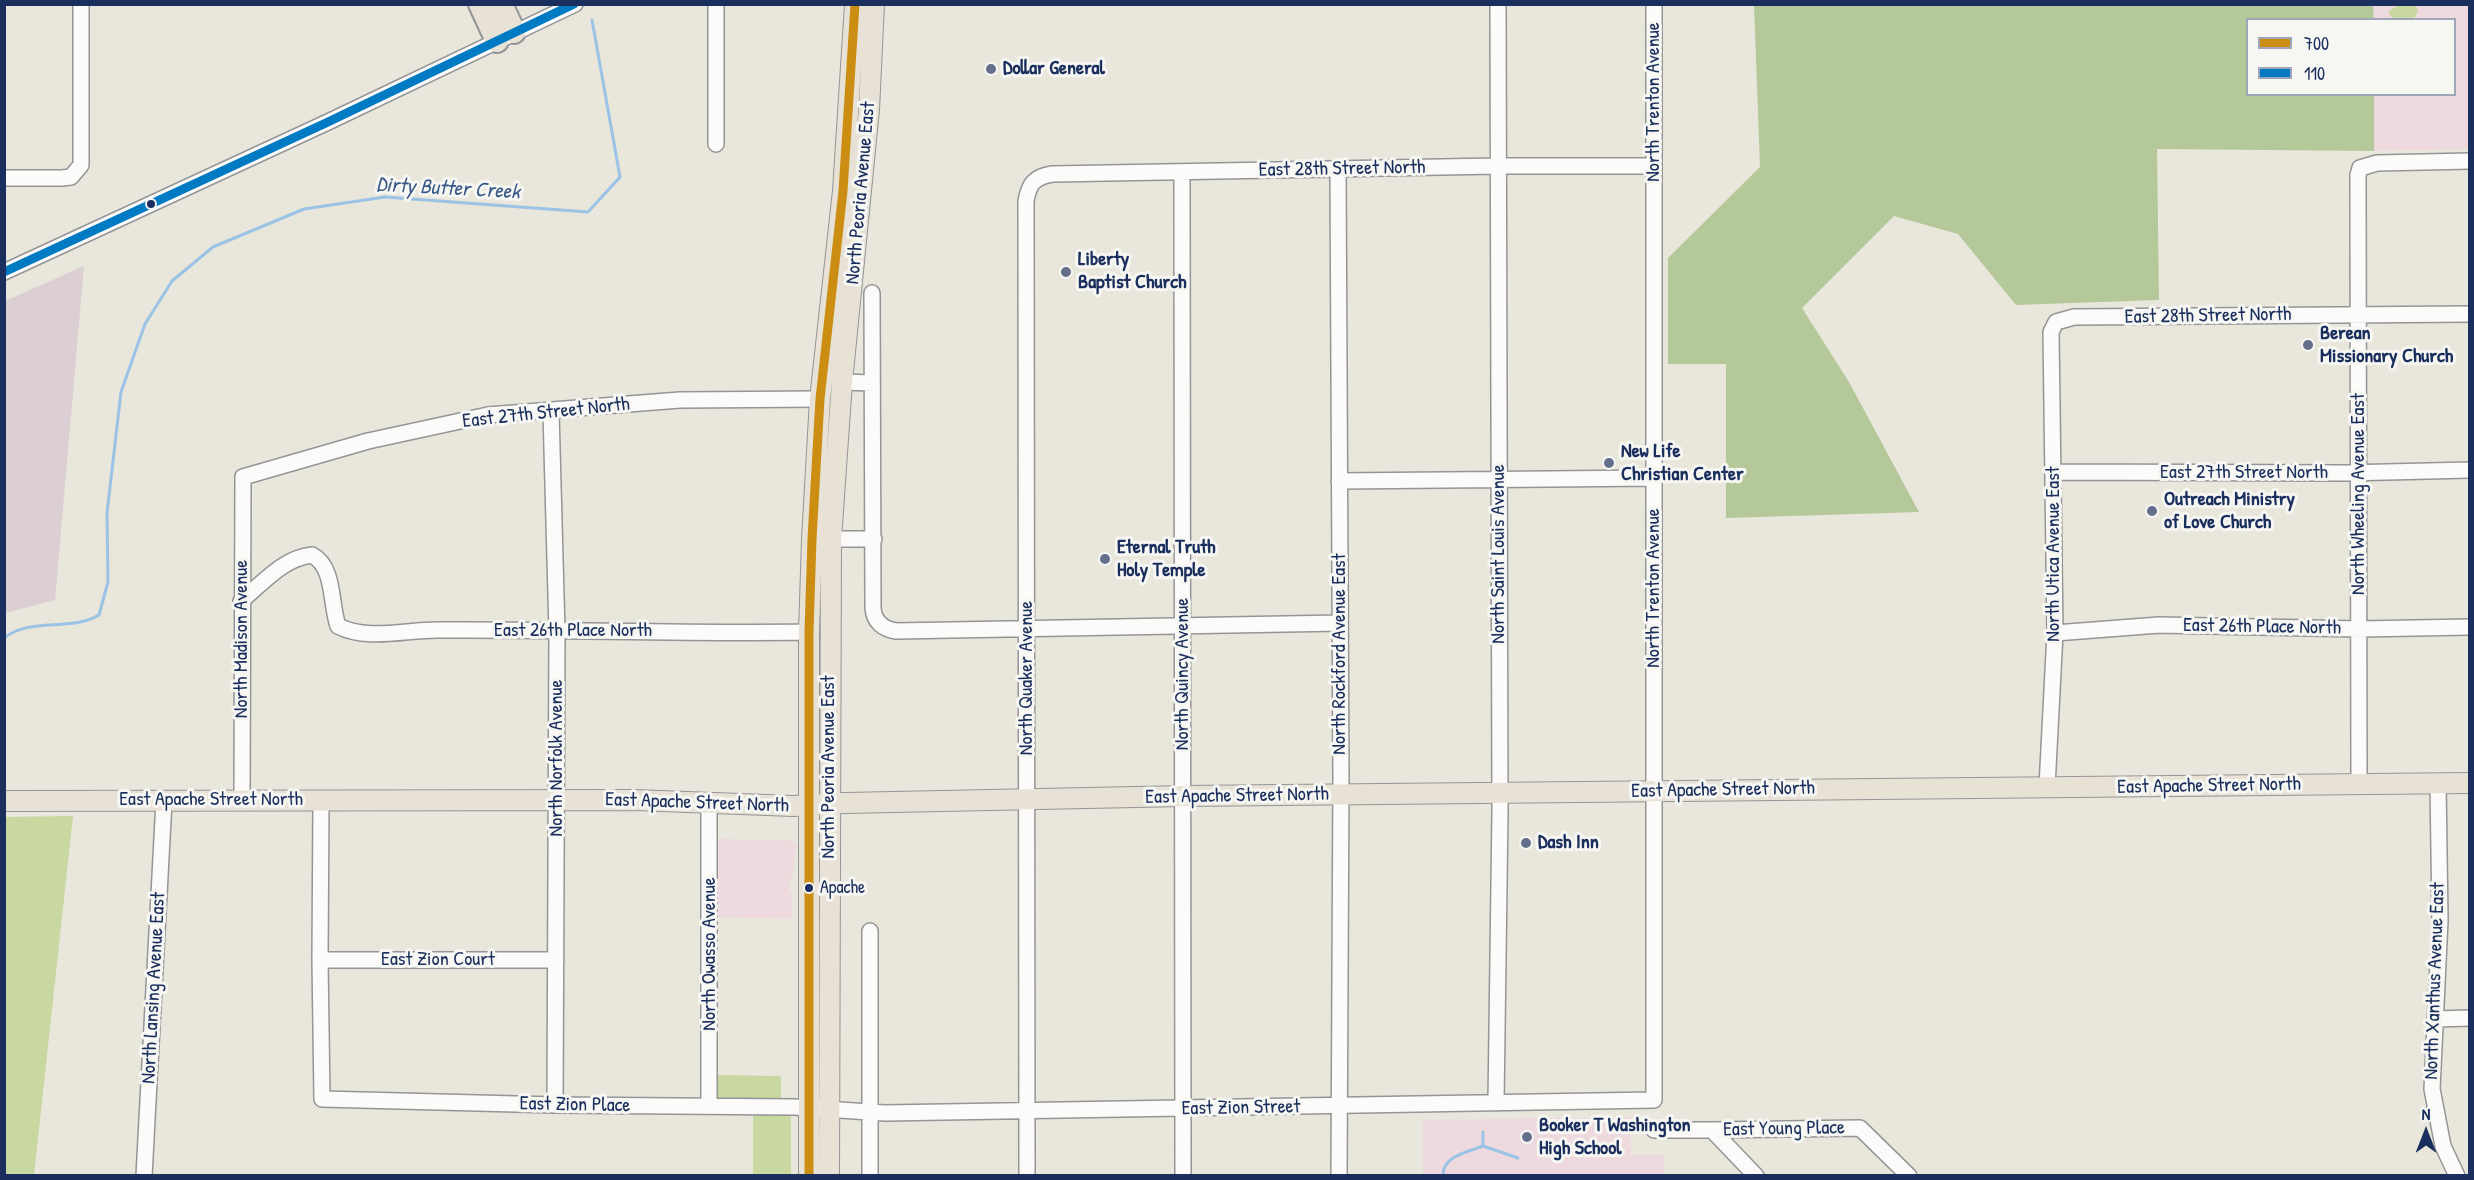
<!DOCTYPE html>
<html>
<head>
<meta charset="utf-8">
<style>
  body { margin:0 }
  #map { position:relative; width:2474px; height:1180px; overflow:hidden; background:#e9e6db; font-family:"Patrick Hand",sans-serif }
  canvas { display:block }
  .frame { position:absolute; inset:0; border:6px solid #1b2f5e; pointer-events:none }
  .legend { position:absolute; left:2246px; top:18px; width:210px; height:78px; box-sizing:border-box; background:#f6f6f2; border:2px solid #9ea6b7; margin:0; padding:8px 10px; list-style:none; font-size:18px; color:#1b2f5e }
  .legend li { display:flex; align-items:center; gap:12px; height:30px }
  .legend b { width:30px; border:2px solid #9ea6b7 }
  .north { position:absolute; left:2396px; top:1102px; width:60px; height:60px; -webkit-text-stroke:4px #f6f6f2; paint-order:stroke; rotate:0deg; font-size:16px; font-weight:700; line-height:24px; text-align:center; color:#1b2f5e }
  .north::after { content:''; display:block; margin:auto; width:21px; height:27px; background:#1b2f5e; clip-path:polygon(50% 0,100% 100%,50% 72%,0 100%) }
</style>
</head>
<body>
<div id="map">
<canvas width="2474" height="1180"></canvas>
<div class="frame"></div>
<ul class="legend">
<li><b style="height:8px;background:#cb8e13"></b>700</li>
<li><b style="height:8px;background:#007ac2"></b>110</li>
</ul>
<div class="north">N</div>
</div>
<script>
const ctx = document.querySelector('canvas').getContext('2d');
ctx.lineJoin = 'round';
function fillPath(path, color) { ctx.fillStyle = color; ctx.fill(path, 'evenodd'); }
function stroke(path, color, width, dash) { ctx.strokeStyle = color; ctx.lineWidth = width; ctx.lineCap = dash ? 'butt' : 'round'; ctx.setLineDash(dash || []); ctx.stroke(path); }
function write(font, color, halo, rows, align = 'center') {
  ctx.font = font + ' "Patrick Hand",sans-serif'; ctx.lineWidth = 6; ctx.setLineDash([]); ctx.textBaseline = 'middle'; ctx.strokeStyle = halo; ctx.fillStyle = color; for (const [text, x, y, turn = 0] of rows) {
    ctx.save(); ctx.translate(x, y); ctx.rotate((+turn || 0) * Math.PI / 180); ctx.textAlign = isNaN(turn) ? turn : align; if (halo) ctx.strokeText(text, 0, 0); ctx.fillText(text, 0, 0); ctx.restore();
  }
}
const built = new Path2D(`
  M2373,5H2469V149L2374,151V95L2454,94V20L2374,19Z
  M715,839L789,840L797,843L792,878H789L790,892H792V919L715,917Z
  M1631,1117V1155H1664V1175H1423V1120Z`);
const industrial = new Path2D(`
  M84,266L55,600L5,613V301Z`);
const green = new Path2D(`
  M2400,4L2415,5L2418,11L2414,19H2393L2388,12Z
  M73,816L34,1175H5V817Z
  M714,1075L781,1076V1098H715Z
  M753,1110L791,1113V1175H753Z`);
const forest = new Path2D(`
  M1754,5H2373L2374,19L2248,20V94L2374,95V151L2157,149L2159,300L2016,305L1958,234L1894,216L1802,308L1849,382L1919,512L1726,518V364H1668V258L1760,167Z`);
const stream = new Path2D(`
  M4,638C30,617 71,632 99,615L108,582L107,513L121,392L145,324L172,281L213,247L304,209L385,197L588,212L620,177L592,20
  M1483,1146L1518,1158
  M1443,1176C1442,1156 1468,1152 1483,1146V1132`);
const minor = new Path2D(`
  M716,144V4
  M1338,169L1341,777L1339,1176
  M1182,172L1183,1176
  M4,178H62L71,177L81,165V4
  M4,272L328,122L575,4
  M872,293L873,608C874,622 883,629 896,631L1340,623
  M842,382L872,383
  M551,412L557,632L555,1105
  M2054,472L2345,473L2470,470
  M1339,481L1653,478
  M820,539H874
  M241,601C263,583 283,558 312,555C335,567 330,603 338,626C367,641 405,630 437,630C561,629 685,634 809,632
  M2055,633L2159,625L2360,629L2470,627
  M2438,783L2440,920L2432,1089L2443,1146L2457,1176
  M2359,784L2358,175L2360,168L2377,163L2470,161
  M2047,787L2055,633L2051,332L2056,322L2074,317L2470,314
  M242,800L243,477L368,441L488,415L680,400L820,399
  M321,800L320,960L322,1099L555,1105L794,1107L885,1113L1654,1100V4
  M709,802V1106
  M870,931V1176
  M320,960H556
  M2435,1019L2470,1018
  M1496,1103L1500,811L1498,4
  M1654,1130H1712L1756,1176
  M1712,1130L1860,1128L1909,1176
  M144,1176L164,801
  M1027,1176L1026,201C1029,184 1034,177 1052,174L1496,166H1653`);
const major = new Path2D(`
  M4,801L634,800L793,806L845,803L1184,796L2470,783
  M809,1176V632L812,539L820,399L843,191L855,4
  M829,1176L831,539L842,382L869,110L874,4`);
const highway = new Path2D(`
  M480,4L497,41
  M501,4L514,32`);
const bus1 = new Path2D(`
  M809,1176V632L812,539L820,399L843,191L855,4`);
const bus2 = new Path2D(`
  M4,272L328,122L574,4`);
const markers = [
  [991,69,6,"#636f8a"],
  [151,204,5,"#1b2f5e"],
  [1066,272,6,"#636f8a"],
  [2308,345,6,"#636f8a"],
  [1609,463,6,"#636f8a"],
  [2152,511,6,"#636f8a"],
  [1105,559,6,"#636f8a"],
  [1526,843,6,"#636f8a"],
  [809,888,5,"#1b2f5e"],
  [1527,1137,6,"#636f8a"]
];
const busNames = [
  ["Apache",820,888]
];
const poiNames = [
  ["Dollar General",1003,69],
  ["Liberty",1078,260],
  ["Baptist Church",1078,283],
  ["Berean",2320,334],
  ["Missionary Church",2320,357],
  ["New Life",1621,452],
  ["Christian Center",1621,475],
  ["Outreach Ministry",2164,500],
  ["of Love Church",2164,523],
  ["Eternal Truth",1117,548],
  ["Holy Temple",1117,571],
  ["Dash Inn",1538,843],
  ["Booker T Washington",1539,1126],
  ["High School",1539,1149]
];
const streetNames = [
  ["North Trenton Avenue",1654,102,-90],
  ["East 28th Street North",1342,169,-1],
  ["North Peoria Avenue East",861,193,-85],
  ["East 28th Street North",2208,316,-1],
  ["East 27th Street North",546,413,-6],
  ["East 27th Street North",2244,473],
  ["North Wheeling Avenue East",2359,494,-90],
  ["North Saint Louis Avenue",1499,554,-90],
  ["North Utica Avenue East",2054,554,-90],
  ["North Trenton Avenue",1654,588,-90],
  ["East 26th Place North",2262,627,1],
  ["East 26th Place North",573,631],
  ["North Madison Avenue",242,639,-90],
  ["North Rockford Avenue East",1340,654,-90],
  ["North Quincy Avenue",1183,674,-90],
  ["North Quaker Avenue",1027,678,-90],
  ["North Norfolk Avenue",557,758,-90],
  ["North Peoria Avenue East",829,767,-90],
  ["East Apache Street North",2209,786,-1],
  ["East Apache Street North",1723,790,-1],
  ["East Apache Street North",1237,796,-1],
  ["East Apache Street North",211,800],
  ["East Apache Street North",697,803,2],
  ["North Owasso Avenue",710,954,-90],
  ["East Zion Court",438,960],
  ["North Xanthus Avenue East",2435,981,-88],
  ["North Lansing Avenue East",154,988,-87],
  ["East Zion Place",575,1105,1],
  ["East Zion Street",1241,1108,-1],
  ["East Young Place",1784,1129,-1]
];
const waterNames = [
  ["Dirty Butter Creek",448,189,3]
];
fillPath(built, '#eed9de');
fillPath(industrial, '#dbcfd4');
fillPath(green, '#c9d7a1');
fillPath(forest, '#b5c89a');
stroke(stream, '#9bc3e6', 3);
stroke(minor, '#939597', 18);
stroke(major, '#939597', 22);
stroke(highway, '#939597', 26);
stroke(minor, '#fcfbfa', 15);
stroke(major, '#e8e2d6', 20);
stroke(highway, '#e8e2d6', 22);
stroke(bus1, '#cb8e13', 9);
stroke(bus2, '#007ac2', 9);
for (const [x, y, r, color] of markers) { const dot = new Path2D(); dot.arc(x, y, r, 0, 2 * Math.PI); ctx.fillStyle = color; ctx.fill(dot); stroke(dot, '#f6f6f2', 2); }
write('18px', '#1b2f5e', '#f6f6f2', busNames, 'left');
write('bold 20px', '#1b2f5e', '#f6f6f2', poiNames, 'left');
write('20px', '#1b2f5e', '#f6f6f2', streetNames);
write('italic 21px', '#375788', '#f6f6f2', waterNames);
</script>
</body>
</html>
